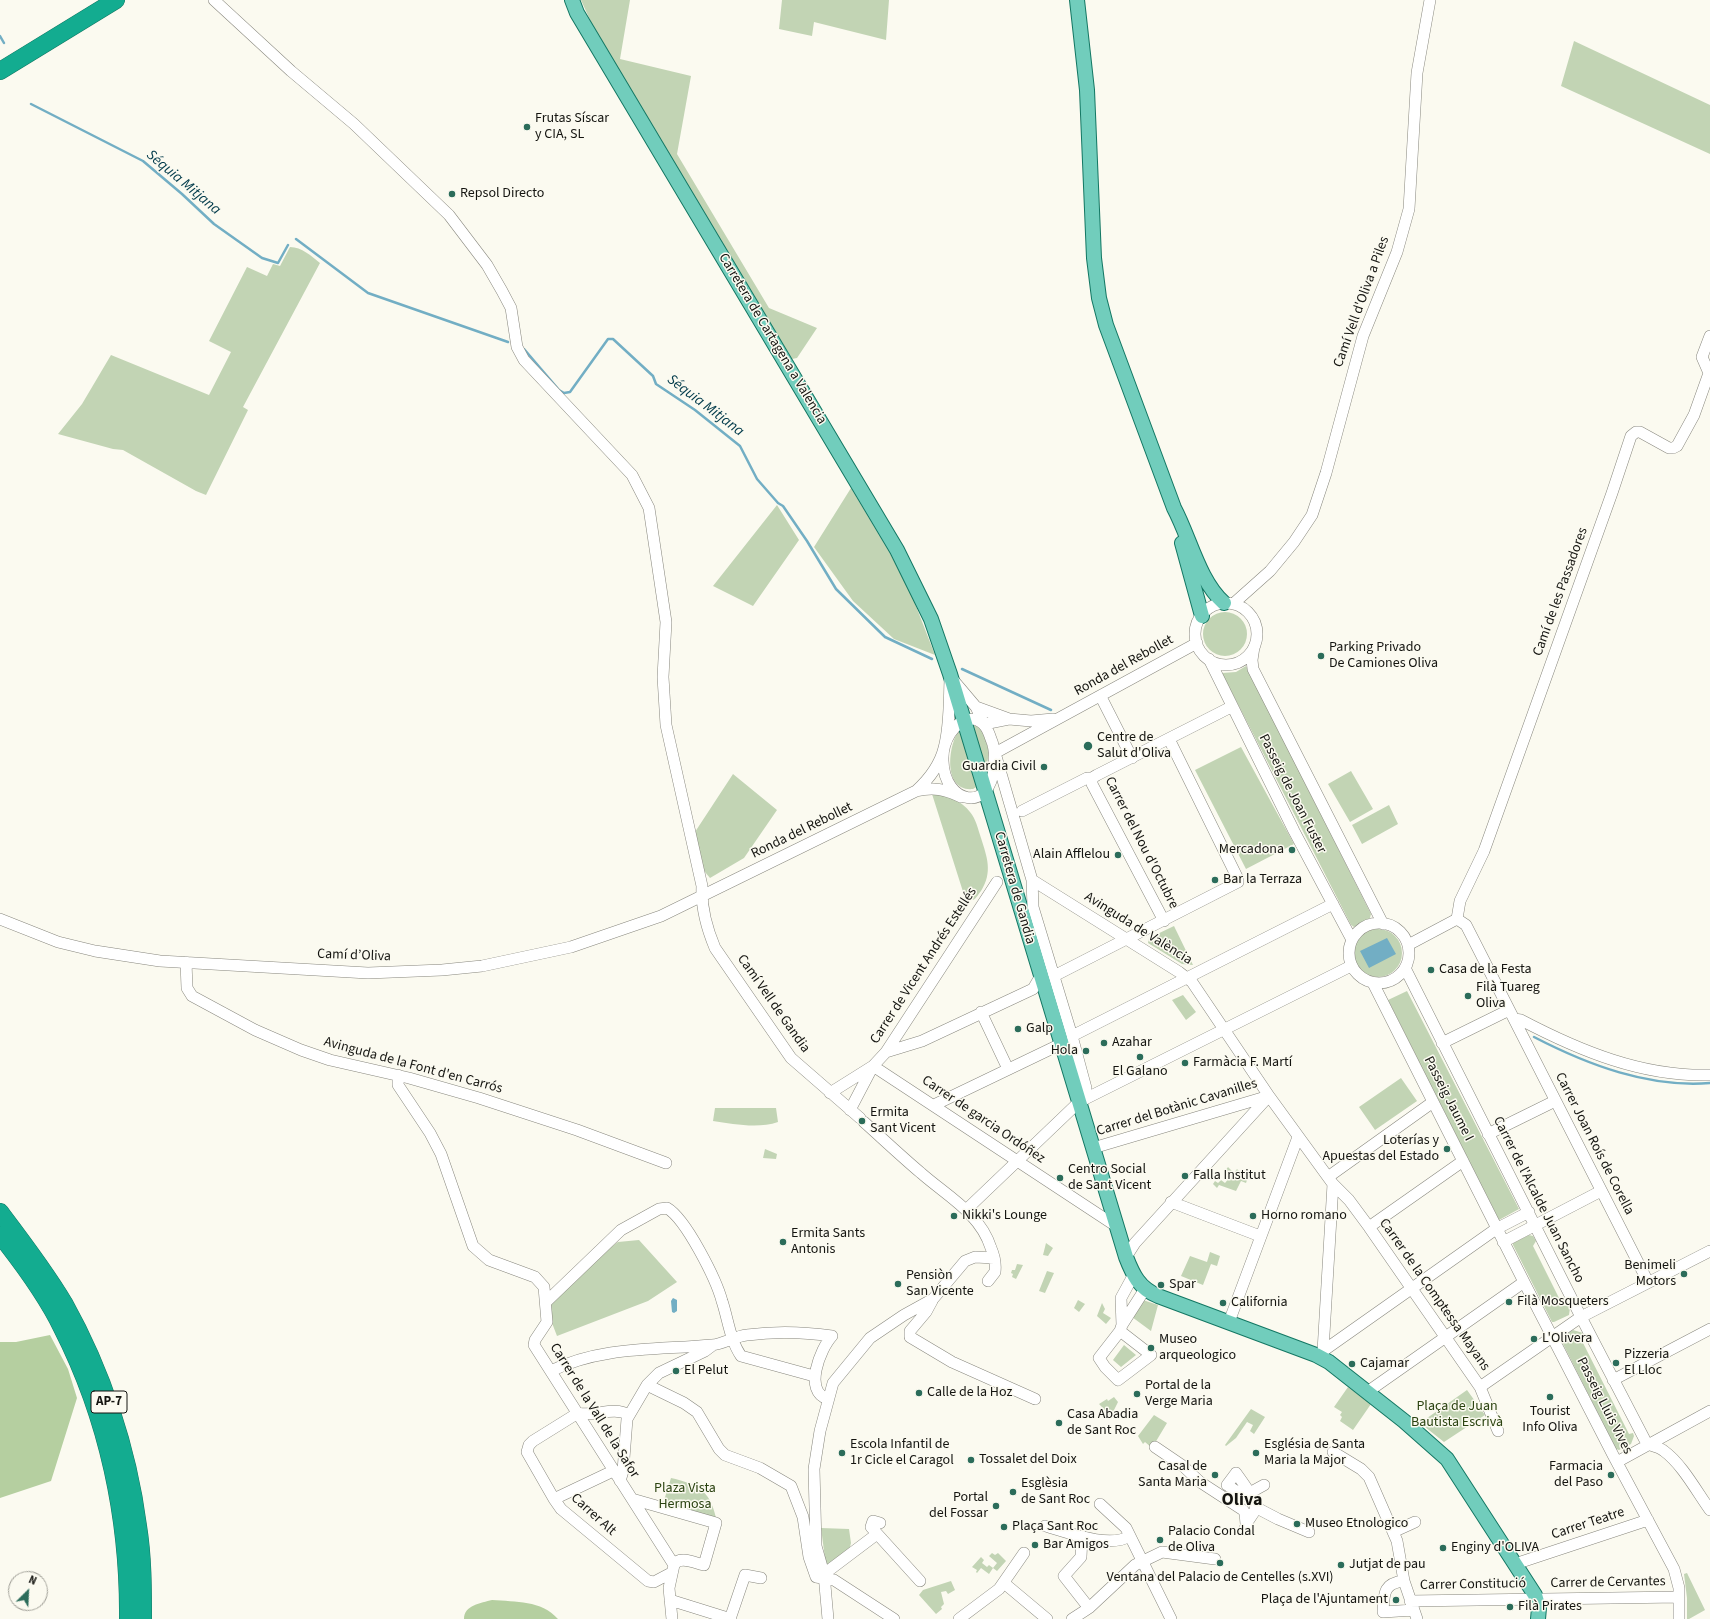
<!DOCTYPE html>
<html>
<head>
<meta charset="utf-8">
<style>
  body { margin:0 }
  #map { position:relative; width:1710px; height:1619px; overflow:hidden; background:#fbfaf0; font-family:"Source Sans 3",sans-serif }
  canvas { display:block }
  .north { position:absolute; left:8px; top:1571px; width:40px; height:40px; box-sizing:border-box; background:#fbfaf0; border:1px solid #9f9e96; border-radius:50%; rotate:24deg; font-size:11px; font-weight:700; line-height:16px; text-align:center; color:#141410 }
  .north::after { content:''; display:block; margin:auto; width:14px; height:18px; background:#2b6c5a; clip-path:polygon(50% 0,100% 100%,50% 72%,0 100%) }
</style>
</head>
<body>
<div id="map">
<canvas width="1710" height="1619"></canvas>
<div class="north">N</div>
</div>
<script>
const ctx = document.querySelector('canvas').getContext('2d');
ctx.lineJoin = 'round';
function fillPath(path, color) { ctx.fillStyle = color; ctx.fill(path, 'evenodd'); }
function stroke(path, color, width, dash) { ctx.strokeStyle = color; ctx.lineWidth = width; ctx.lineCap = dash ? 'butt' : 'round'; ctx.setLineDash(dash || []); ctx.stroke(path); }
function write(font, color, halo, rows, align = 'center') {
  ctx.font = font + ' "Source Sans 3",sans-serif'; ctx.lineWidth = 3; ctx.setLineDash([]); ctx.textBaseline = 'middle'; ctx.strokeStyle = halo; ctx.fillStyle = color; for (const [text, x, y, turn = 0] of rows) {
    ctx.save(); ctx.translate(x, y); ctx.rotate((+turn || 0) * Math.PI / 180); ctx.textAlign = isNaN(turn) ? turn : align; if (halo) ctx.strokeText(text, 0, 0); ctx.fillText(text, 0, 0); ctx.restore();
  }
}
const green = new Path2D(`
  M581,0H630L620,59L691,76L677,154L769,308L817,328L797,358L792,359L591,22Z
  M782,0H889L886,40L814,22L812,36L779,29Z
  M1574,41L1710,105V154L1561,86Z
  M290,247C302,247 311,256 320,263L243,407L248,410L206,495L196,491L123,450L113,449L58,434L82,404L111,355L209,395L231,352L209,341L247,267L267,276L273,264L280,266Z
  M851,488L891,555L914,601L935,655L894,639L853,601L814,547Z
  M777,505L799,540L753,606L713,586Z
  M1203 634a22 22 0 1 1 44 0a22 22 0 1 1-44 0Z
  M1246,666L1371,914L1370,918L1354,927L1351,925L1222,673L1236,672Z
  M972,726H977L983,730L989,752L986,771Z
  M961,731L978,786L973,789C943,792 948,747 958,732Z
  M1241,747L1294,844L1246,869L1195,770Z
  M1351,771L1373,809L1350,822L1328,784Z
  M733,774L777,810L744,858L710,878L700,866L695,832Z
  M932,794C946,793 962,801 970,812C976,819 978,829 981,838C987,857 993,872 981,891C978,894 977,898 973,900H966L965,898Z
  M1389,805L1398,824L1362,844L1352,825Z
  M1174,926L1193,965L1182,964L1148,943L1149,938Z
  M1354 953a24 24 0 1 1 48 0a24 24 0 1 1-48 0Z
  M1407,991L1519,1209L1499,1220L1388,1000Z
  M1183,995L1196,1012L1186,1020L1172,1000Z
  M1401,1078L1417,1101L1375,1130L1359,1107Z
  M715,1108H776L778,1122C758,1129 733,1124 713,1121Z
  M765,1149L777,1154L776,1159L763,1158Z
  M1228,1167L1234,1173L1237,1169L1244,1176L1243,1178L1247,1180L1246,1183L1241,1181L1236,1191L1219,1185L1217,1188L1213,1184L1215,1181L1218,1183L1221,1180L1225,1183L1231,1176L1225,1171Z
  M1529,1235L1533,1236L1536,1241L1533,1246L1563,1306L1569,1305L1570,1308L1569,1315L1554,1322H1552L1513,1245V1243Z
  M639,1240L677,1282L648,1301L557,1336L552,1323L550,1301L596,1258L618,1242Z
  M1046,1243L1053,1248L1048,1256L1043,1255Z
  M1210,1252L1220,1256L1217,1266L1211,1264L1203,1285L1181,1276L1190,1256L1207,1262Z
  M1017,1264L1023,1265L1016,1279L1012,1277L1013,1274L1011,1273L1012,1270H1015Z
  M1047,1271L1054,1273L1045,1293L1039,1291Z
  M1078,1300L1085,1304L1079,1312L1074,1308Z
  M1143,1300L1158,1305L1151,1331L1132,1317Z
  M1102,1303L1105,1309L1103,1313L1111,1318L1106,1324L1097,1316Z
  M1573,1330L1583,1333L1584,1335L1580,1337L1629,1434L1633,1433L1634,1436L1631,1444L1619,1450L1616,1449L1560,1338Z
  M1124,1345L1136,1355L1121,1367L1113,1360Z
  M1348,1387L1371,1404L1353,1430L1340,1421L1342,1417L1340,1415L1342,1412L1334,1407Z
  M1467,1390L1485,1415L1444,1442L1420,1423Z
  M1114,1397L1118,1402L1113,1412L1116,1415L1114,1419L1099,1404L1107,1399L1108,1401Z
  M1251,1409L1265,1417L1254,1434L1250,1431L1253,1425L1247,1422L1236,1438L1226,1446L1225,1445Z
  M1154,1415L1167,1423L1152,1448L1145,1442L1143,1444L1138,1436Z
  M671,1478C696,1484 710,1489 716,1518L662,1507Z
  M821,1528L849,1529L851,1543L849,1551L826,1566Z
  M992,1553L995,1555L998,1553L1006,1561L997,1571L993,1568L989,1574L981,1568L977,1573L976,1572L977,1570L972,1567L981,1557L984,1560L982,1563L987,1567L989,1565L993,1568L997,1563L989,1556Z
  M1687,1573L1705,1610L1689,1619H1687V1598L1684,1574Z
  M951,1581L955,1590L948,1594L946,1591L941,1592L944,1604L941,1607L942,1609L936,1614L919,1595L923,1590Z`);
const forest = new Path2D(`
  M50,1335L68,1369L77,1398L51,1481L0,1498V1342H16Z
  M492,1600C516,1602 541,1600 558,1619H464C464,1605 481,1603 492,1600Z`);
const water = new Path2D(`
  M1387,938L1396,954L1369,968L1360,951Z
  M673,1298L677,1300V1311L674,1313L672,1312L671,1301Z`);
const stream = new Path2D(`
  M0,36L4,43
  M31,104L143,161L182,194L214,224L262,258L278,263L288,245
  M296,239L368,293L508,342
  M524,349L559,390L564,393L570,392L608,339H613L653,376L656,384L695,410L740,446L757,479L778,503L783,506L807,541L836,589L885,637L932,659
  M962,669L1051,710
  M1534,1037C1588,1065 1649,1088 1710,1083`);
const minor = new Path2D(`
  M214,0L291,71L354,124L449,215L487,265L502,291L511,308L517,347L524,360L632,475L649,508L666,622L663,677L666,725L702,886C701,907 707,929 715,948L791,1058L860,1118
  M1195 634a31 31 0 1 1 62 0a31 31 0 1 1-62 0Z
  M1233,604L1270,571L1294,542L1312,515L1326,473L1363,336L1397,252L1409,209L1417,73L1430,0
  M1254,647L1252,660L1253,669L1383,924
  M1209,659L1294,831L1352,940
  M954,681L976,707L984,724L1009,719L1031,721L1053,719
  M1101,697L1132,758
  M976,707L1009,719
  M974,719C985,722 988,730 991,739C995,748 995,757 994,766C991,814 944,804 943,761C942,743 953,719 974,719Z
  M1092,778V784L1164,921
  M916,791C928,780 940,764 944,748C950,726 949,702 950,680
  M1022,811L1087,778H1092L1097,775L1231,707
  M1032,880L1179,972L1192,982L1269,1096L1333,1184L1349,1200L1369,1227L1480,1387L1498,1431
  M0,919L58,942L95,951L160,961L368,973L442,970L482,966L571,947L661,916L916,791C933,787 945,789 961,797
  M1457,919L1460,901L1484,851L1612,493L1631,436L1636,432H1640L1669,448H1673L1677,446L1694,415L1709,373L1702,357L1710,336
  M1457,919L1466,925L1648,1282
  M1349 953a30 30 0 1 1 60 0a30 30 0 1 1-60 0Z
  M1408,945L1457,919
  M186,962L187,988L192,996L255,1030L301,1050L330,1060L409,1078L479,1098L577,1130L666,1163
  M1405,968L1581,1317L1647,1444
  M1054,976L1238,882V879L1169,739
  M1373,983L1524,1282L1613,1455L1674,1569L1679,1588V1619
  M981,1012L1008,1069
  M1514,1019L1521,1020C1580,1051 1643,1077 1710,1075
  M1072,1036L1333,904
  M1442,1043L1509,1010
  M886,1052L922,1041L1033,989L1040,977
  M873,1066L1116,1226
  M398,1075V1085L430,1133L441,1154L473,1246L489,1260L535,1277L544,1287L547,1322L535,1340L534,1345L674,1565L669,1588L672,1619
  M830,1093L873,1066L886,1052L997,882
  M1079,1102L1351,966
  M934,1105L1061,1044
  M850,1110L872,1068
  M864,1122C883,1139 902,1157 921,1173C947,1196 980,1213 991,1248C994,1255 996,1264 995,1272L988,1281
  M1488,1134L1555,1101
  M1093,1148L1269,1096
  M1328,1177L1433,1102
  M1171,1202L1260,1236
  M967,1209L1079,1102L1084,1097L1086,1088L1072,1036L1033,907L1032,880L995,753L1197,643
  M1369,1227L1463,1161
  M1503,1242L1601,1191
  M1126,1257L1135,1243L1269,1096
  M932,1301L926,1312L910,1331V1337L952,1362L1035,1399
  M546,1302L621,1230L659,1209L667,1208C686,1219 716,1279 722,1301C728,1319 730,1340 741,1356L814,1376
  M1229,1322L1298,1137
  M1122,1325L1121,1298L1133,1276
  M1120,1331L1151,1355L1118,1380L1105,1367L1099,1358L1120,1331L1122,1325L1145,1289
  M1323,1351L1333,1184
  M1320,1357L1323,1351L1496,1229L1529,1212
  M551,1371C600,1346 659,1350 712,1345C724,1344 735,1336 747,1335C775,1331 805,1332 832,1336
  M1613,1380L1710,1329
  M647,1385L684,1403L697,1412L719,1449L725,1455L760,1468L791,1486L803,1517L809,1557L816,1577L834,1580L894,1619
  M1480,1387L1581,1317L1710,1251
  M1369,1394L1373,1388L1524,1282
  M828,1399C803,1392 820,1349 832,1336
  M629,1415C613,1406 595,1417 578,1413L533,1441L529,1445L527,1452L554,1499L561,1509L648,1581L654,1582L671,1573
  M1647,1444C1653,1446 1659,1447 1664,1451C1682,1464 1697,1492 1710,1510
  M1155,1447L1183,1466L1200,1482L1243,1510L1245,1513L1246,1524
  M1333,1452L1361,1469L1369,1477L1397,1541L1404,1581L1417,1619
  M1617,1462L1710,1411
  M620,1481L623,1471L627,1419L647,1385L659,1373L705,1351L713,1345
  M554,1499L613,1471
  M632,1499L716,1523L704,1565C695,1563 679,1555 674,1565
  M1100,1504L1126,1528L1171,1619
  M1255,1507L1278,1519L1309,1532
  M880,1523L873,1521L871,1527L920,1581
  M1045,1526C1067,1532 1109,1549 1130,1536
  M1245,1530C1245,1522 1252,1517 1255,1510C1258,1502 1241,1480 1236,1473L1227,1485L1244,1496L1264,1485
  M1393,1532L1415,1522
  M1082,1536L1081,1557L1064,1576L1089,1608
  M1515,1564L1648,1520
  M824,1574L877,1534
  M1404,1581C1383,1583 1384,1594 1383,1612L1414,1610
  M1004,1583L1047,1619
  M670,1600L731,1619
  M1410,1601L1679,1597
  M730,1619L745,1575L761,1578
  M828,1619L824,1574L816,1546L814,1469L820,1431L833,1383L870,1338L904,1315L933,1299L965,1261L975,1257L994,1258
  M959,1619L999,1589L1024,1553
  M1072,1619L1089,1608L1135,1565L1162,1552L1215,1559`);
const major = new Path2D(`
  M572,0L577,13L897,550L931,619L950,674L1126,1257C1133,1275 1139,1288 1158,1296L1316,1355L1329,1362L1404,1421L1447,1459L1535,1595L1539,1608L1538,1619
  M1077,0L1087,90L1094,258L1099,298L1106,325L1174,508C1190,538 1199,581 1224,603
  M1182,543L1202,616`);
const highway = new Path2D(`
  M0,71L116,0
  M0,1212C22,1241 45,1271 64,1303C102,1371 128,1449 138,1526C143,1557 143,1588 143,1619
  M0,1235C23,1264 46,1295 62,1328C108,1418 129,1519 128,1619`);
const markers = [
  [527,127,4,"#2b6c5a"],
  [452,194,4,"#2b6c5a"],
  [1321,656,4,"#2b6c5a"],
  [1088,746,5,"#2b6c5a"],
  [1044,767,4,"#2b6c5a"],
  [1292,850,4,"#2b6c5a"],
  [1118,855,4,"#2b6c5a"],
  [1215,880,4,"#2b6c5a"],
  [1431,970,4,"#2b6c5a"],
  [1468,996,4,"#2b6c5a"],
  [1018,1029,4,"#2b6c5a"],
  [1104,1043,4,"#2b6c5a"],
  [1086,1051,4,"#2b6c5a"],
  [1140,1057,4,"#2b6c5a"],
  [1185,1063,4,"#2b6c5a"],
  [862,1121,4,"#2b6c5a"],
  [1447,1149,4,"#2b6c5a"],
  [1185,1176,4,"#2b6c5a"],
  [1060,1178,4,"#2b6c5a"],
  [954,1216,4,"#2b6c5a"],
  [1253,1216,4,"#2b6c5a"],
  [783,1242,4,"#2b6c5a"],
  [1684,1274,4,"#2b6c5a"],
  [898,1284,4,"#2b6c5a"],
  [1161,1285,4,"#2b6c5a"],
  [1509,1302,4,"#2b6c5a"],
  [1223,1303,4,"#2b6c5a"],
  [1534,1339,4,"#2b6c5a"],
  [1151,1348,4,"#2b6c5a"],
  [1616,1363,4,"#2b6c5a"],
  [1352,1364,4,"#2b6c5a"],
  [676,1371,4,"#2b6c5a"],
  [919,1393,4,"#2b6c5a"],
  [1137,1394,4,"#2b6c5a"],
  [1550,1397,4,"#2b6c5a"],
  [1059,1423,4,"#2b6c5a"],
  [842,1453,4,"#2b6c5a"],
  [1256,1453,4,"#2b6c5a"],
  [971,1460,4,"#2b6c5a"],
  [1215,1475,4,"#2b6c5a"],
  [1611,1475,4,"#2b6c5a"],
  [1013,1492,4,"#2b6c5a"],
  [996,1506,4,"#2b6c5a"],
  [1297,1524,4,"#2b6c5a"],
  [1004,1527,4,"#2b6c5a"],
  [1160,1540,4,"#2b6c5a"],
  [1035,1545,4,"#2b6c5a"],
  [1443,1548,4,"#2b6c5a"],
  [1220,1563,4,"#2b6c5a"],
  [1341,1565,4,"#2b6c5a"],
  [1396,1600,4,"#2b6c5a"],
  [1510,1607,4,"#2b6c5a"]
];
const shields = [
  [109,1402,36]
];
const shieldNames = [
  ["AP-7",109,1402]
];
const poiNames = [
  ["Frutas Síscar",535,119],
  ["y CIA, SL",535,135],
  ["Repsol Directo",460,194],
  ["Parking Privado",1329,648],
  ["De Camiones Oliva",1329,664],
  ["Centre de",1097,738],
  ["Salut d'Oliva",1097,754],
  ["Guardia Civil",1036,767,"right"],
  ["Mercadona",1284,850,"right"],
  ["Alain Afflelou",1110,855,"right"],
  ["Bar la Terraza",1223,880],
  ["Casa de la Festa",1439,970],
  ["Filà Tuareg",1476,988],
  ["Oliva",1476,1004],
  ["Galp",1026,1029],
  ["Azahar",1112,1043],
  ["Hola",1078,1051,"right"],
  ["Farmàcia F. Martí",1193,1063],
  ["El Galano",1140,1072,"center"],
  ["Ermita",870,1113],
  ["Sant Vicent",870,1129],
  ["Loterías y",1439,1141,"right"],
  ["Apuestas del Estado",1439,1157,"right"],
  ["Centro Social",1068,1170],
  ["de Sant Vicent",1068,1186],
  ["Falla Institut",1193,1176],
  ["Nikki's Lounge",962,1216],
  ["Horno romano",1261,1216],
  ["Ermita Sants",791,1234],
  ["Antonis",791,1250],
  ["Benimeli",1676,1266,"right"],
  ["Motors",1676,1282,"right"],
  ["Pensiòn",906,1276],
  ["San Vicente",906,1292],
  ["Spar",1169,1285],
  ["Filà Mosqueters",1517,1302],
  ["California",1231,1303],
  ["L'Olivera",1542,1339],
  ["Museo",1159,1340],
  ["arqueologico",1159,1356],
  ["Pizzeria",1624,1355],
  ["El Lloc",1624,1371],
  ["Cajamar",1360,1364],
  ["El Pelut",684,1371],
  ["Portal de la",1145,1386],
  ["Verge Maria",1145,1402],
  ["Calle de la Hoz",927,1393],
  ["Tourist",1550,1412,"center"],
  ["Info Oliva",1550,1428,"center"],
  ["Casa Abadia",1067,1415],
  ["de Sant Roc",1067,1431],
  ["Escola Infantil de",850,1445],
  ["1r Cicle el Caragol",850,1461],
  ["Església de Santa",1264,1445],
  ["Maria la Major",1264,1461],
  ["Tossalet del Doix",979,1460],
  ["Casal de",1207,1467,"right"],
  ["Santa Maria",1207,1483,"right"],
  ["Farmacia",1603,1467,"right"],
  ["del Paso",1603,1483,"right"],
  ["Esglèsia",1021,1484],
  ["de Sant Roc",1021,1500],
  ["Portal",988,1498,"right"],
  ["del Fossar",988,1514,"right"],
  ["Museo Etnologico",1305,1524],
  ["Plaça Sant Roc",1012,1527],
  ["Palacio Condal",1168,1532],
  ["de Oliva",1168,1548],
  ["Bar Amigos",1043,1545],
  ["Enginy d'OLIVA",1451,1548],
  ["Jutjat de pau",1349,1565],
  ["Ventana del Palacio de Centelles (s.XVI)",1220,1578,"center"],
  ["Plaça de l'Ajuntament",1388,1600,"right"],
  ["Filà Pirates",1518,1607]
];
const streetNames = [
  ["Camí Vell d'Oliva a Piles",1362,302,-70],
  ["Carretera de Cartagena a Valencia",772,339,59],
  ["Camí de les Passadores",1561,592,-70],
  ["Ronda del Rebollet",1124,666,-29],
  ["Passeig de Joan Fuster",1292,794,63],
  ["Ronda del Rebollet",802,831,-26],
  ["Carrer del Nou d'Octubre",1141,843,63],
  ["Carretera de Gandia",1014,888,74],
  ["Avinguda de València",1138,929,32],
  ["Camí d’Oliva",354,956,2],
  ["Carrer de Vicent Andrés Estellés",924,966,-57],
  ["Camí Vell de Gandia",773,1004,55],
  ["Avinguda de la Font d'en Carrós",413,1066,15],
  ["Passeig Jaume I",1448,1099,63],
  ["Carrer del Botànic Cavanilles",1177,1108,-17],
  ["Carrer de garcia Ordóñez",983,1120,34],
  ["Carrer Joan Roís de Corella",1594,1144,63],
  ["Carrer de l'Alcalde Juan Sancho",1538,1200,63],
  ["Carrer de la Comptessa Mayans",1434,1295,55],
  ["Passeig Lluis Vives",1604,1406,63],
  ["Carrer de la Vall de la Safor",594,1411,58],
  ["Carrer Alt",593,1515,42],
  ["Carrer Teatre",1588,1524,-18],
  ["Carrer de Cervantes",1608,1583,-1],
  ["Carrer Constitució",1473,1585,-1]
];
const parkNames = [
  ["Plaça de Juan",1457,1407],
  ["Bautista Escrivà",1457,1423],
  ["Plaza Vista",685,1489],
  ["Hermosa",685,1505]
];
const waterNames = [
  ["Séquia Mitjana",183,183,40],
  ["Séquia Mitjana",705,406,37]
];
const districtNames = [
  ["Oliva",1242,1501]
];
fillPath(green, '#c2d4b4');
fillPath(forest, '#b5cfa0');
fillPath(water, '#72aec4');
stroke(stream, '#72aec4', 2.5);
stroke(minor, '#88877e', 12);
stroke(major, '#137763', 16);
stroke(highway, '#137763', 18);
stroke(minor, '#fff', 11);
stroke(major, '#71cdbc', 14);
stroke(highway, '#13ac90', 17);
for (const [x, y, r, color] of markers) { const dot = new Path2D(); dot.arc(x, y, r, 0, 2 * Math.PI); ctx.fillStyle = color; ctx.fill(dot); stroke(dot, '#fbfaf0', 1.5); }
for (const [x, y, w] of shields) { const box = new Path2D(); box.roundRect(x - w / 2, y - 11, w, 22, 3); ctx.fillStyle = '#fbfaf0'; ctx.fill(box); stroke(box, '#141410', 1); }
write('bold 13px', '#141410', null, shieldNames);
write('14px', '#141410', '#fbfaf0', poiNames, 'left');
write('14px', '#141410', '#fbfaf0', streetNames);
write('14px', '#2a4210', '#fbfaf0', parkNames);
write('italic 15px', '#013a4a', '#fbfaf0', waterNames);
write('bold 18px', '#141410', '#fbfaf0', districtNames);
</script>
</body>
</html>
